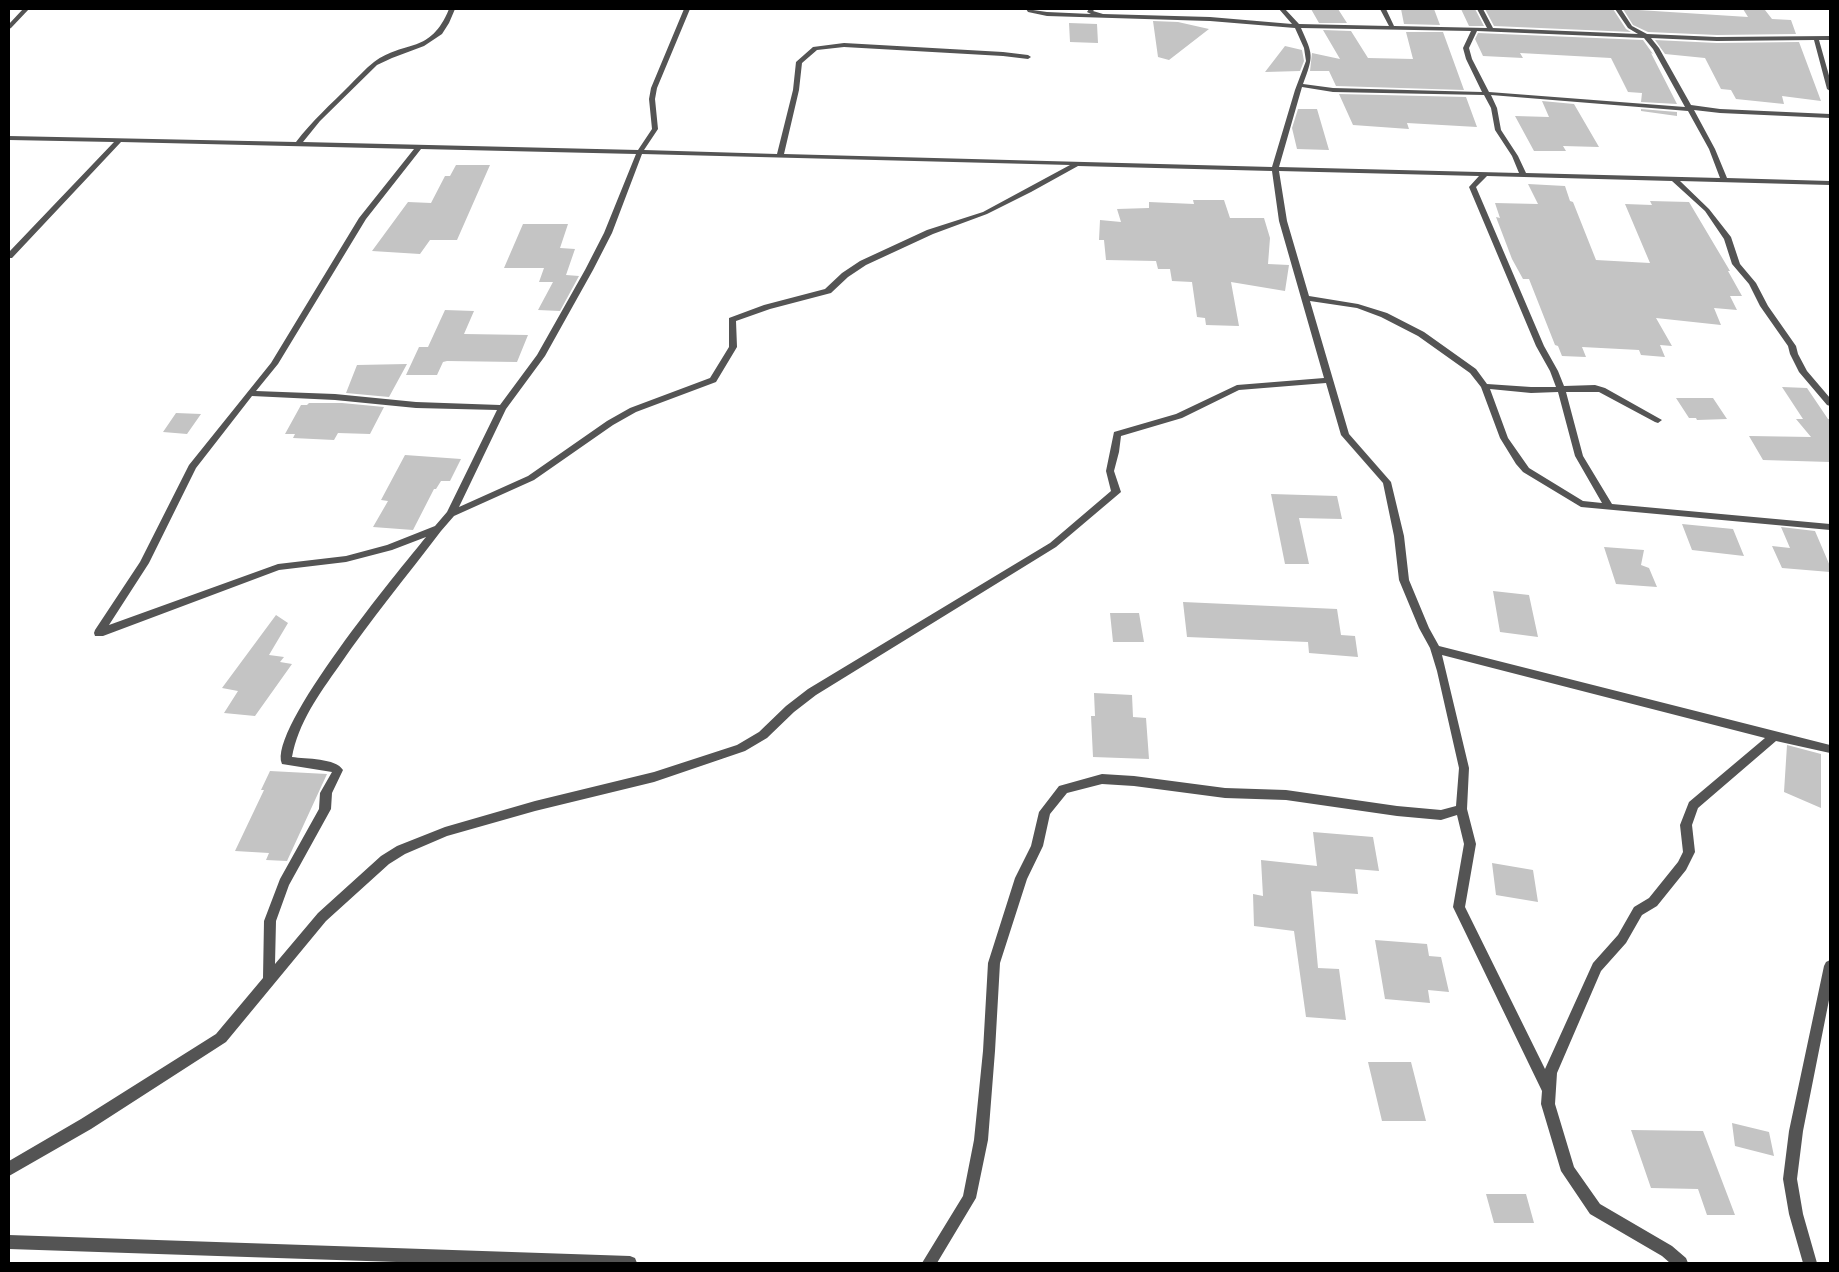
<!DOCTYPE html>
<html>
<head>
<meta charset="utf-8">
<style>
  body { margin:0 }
  #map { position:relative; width:1839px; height:1272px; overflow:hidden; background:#fff; font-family:Signika,sans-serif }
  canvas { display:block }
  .frame { position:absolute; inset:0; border:10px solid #000; pointer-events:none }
</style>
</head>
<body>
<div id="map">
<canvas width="1839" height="1272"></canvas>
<div class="frame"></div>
</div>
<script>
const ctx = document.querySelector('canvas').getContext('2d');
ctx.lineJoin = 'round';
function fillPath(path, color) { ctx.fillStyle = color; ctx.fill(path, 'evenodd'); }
const building = new Path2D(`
  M1311,9H1338L1347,23H1319Z
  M1401,9H1434L1440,25L1404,24Z
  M1461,9H1475L1484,26H1469Z
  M1485,9L1600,10L1599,9H1613L1626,29L1631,32L1494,26Z
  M1623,9L1748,17L1743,9L1765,10L1772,19L1791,20L1796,34L1717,35L1648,32L1633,25Z
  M1153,21L1178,22L1209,29L1169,60L1158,57Z
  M1069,23L1097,24L1098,43L1070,42Z
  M1323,30L1351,31L1368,58L1413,59L1406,32H1443L1464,90L1336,86L1329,71H1310L1312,53L1340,59Z
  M1478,33L1643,40L1653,54L1651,53L1677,104L1641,102L1642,93L1628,92L1611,58L1520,53L1523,58L1483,56L1475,39Z
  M1655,40L1717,43L1799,42L1821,101L1782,96L1784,104L1736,99L1731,90L1721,89L1705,58L1665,54Z
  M1285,46L1302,50L1304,61L1300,71L1265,72Z
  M1339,94L1466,97L1477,127L1407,123L1409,129L1353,125Z
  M1542,101L1574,104L1599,147L1563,146L1566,151H1534L1515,116L1549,117Z
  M1298,109H1317L1329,150L1297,149L1292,128Z
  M1641,109L1677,112V116L1641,111Z
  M456,165H490L457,240H430L420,254L372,251L408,202L431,203L445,176H450Z
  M1528,184L1565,186L1570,201L1573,202L1596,260L1650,263L1625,204L1652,205L1650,201L1689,202L1730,271H1728L1742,296H1730L1737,310L1714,308L1721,325L1656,318L1672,346L1660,345L1665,357L1641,355L1639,350L1582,347L1586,357L1562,356L1558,346L1555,345L1529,279H1523L1512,259L1496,217L1500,218L1495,203L1538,204Z
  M1193,200H1224L1230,218H1264L1270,238L1268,264L1289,265L1285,291L1231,282L1239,326L1206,325L1205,318L1197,317L1192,282L1172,281L1170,269H1158L1156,261L1106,260L1104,240H1099L1100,220L1121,222L1117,209L1149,208V202L1194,204Z
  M523,224H568L560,248L575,249L566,275L579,276L560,311L538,310L553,282H539L544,268H504Z
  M445,310L474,311L464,334L528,335L517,362L447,361L443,362L437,375H406L419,347H428Z
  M407,364L389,397L346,393L357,365Z
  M1782,387L1807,388L1828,419H1830V462L1763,460L1749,436L1811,437L1796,419H1803Z
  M1676,398H1713L1727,419L1697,420L1696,418H1689Z
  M309,403H342L384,407L370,434L338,433L334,440L293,438L295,434H285L301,405H307Z
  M176,413L201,414L187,434L163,432Z
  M405,455L461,459L450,481H441L436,489H434L413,530L373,527L388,501L381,500Z
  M1271,494L1337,496L1342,519L1299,518L1309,564H1285Z
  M1682,524L1733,529L1744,556L1692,550Z
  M1781,527L1815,531L1830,566V572L1782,568L1772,546L1790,548Z
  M1604,547L1644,550L1641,565L1649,568L1657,587L1616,584Z
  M1493,591L1529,595L1538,637L1500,632Z
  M1183,602L1337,609L1341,635L1355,636L1358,657L1309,653L1308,642L1187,637Z
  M1110,613H1139L1144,642H1113Z
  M276,615L288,623L269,655L284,657L280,662L292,664L255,716L224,713L238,691L222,688Z
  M1094,693L1132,695L1133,717L1146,718L1149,759L1093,757L1091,716H1095Z
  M1787,745L1821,754V808L1784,792Z
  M270,771L327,774L287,861L266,860L269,853L235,851L264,790H261Z
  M1313,832L1373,837L1379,871L1355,869L1358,894L1311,891L1318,968L1339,969L1346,1020L1306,1017L1294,931L1254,926L1253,894L1263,896L1261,860L1317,866Z
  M1492,863L1533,870L1538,902L1496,895Z
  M1375,940L1427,944L1429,956L1441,957L1449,992L1428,990L1430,1003L1385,999Z
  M1368,1062H1411L1426,1121H1382Z
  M1732,1123L1769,1132L1774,1156L1735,1146Z
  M1631,1130L1703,1131L1735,1215H1707L1698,1189L1651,1188Z
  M1486,1194H1526L1534,1223H1494Z`);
const street = new Path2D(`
  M23,9H29L11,28L9,29V24Z
  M449,9H455L449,23L442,34L424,46L392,58L377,65L320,121L303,142L638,150L652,129L649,99L651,88L684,9H690L657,88L655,99L658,129L644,150L777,154L793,90L796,62L813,47L844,43L1003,52L1028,55L1031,57L1028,59L1003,56L844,47L817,50L802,63L799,90L784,154L1272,167L1295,90L1306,61L1304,48L1295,28L1210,21L1047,16L1028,12L1026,9L1047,12L1091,14L1087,12L1089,9H1095L1093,11L1103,14L1210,17L1292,24L1279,9H1285L1299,24L1389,26L1380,9H1386L1394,26L1487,28L1477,9H1483L1493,28L1638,34L1628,28L1615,9H1621L1632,26L1647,34L1717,37L1830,36V40H1819L1830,79V91L1827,89L1814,40L1717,41L1651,38L1659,48L1691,105L1720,109L1830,114V118L1720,113L1694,110L1715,149L1727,178L1830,181V185L1680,181L1709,209L1731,237L1740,264L1756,283L1768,306L1796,346L1798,354L1807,371L1830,398V406L1827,405L1799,372L1790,354L1788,346L1760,306L1749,284L1732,264L1724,239L1705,211L1672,181L1487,176L1476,187L1544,346L1558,371L1564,386L1595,385L1605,388L1662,420L1658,423L1655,422L1599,392H1566L1583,456L1612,504L1830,524V530L1581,507L1523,472L1516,464L1500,438L1481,387L1470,373L1418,336L1381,317L1357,308L1310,301L1349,434L1391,482L1404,536L1409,580L1429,628L1439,646L1830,745V753L1776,741L1698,808L1692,825L1695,852L1686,870L1657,906L1642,915L1626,943L1601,971L1557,1073L1555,1104L1574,1167L1600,1204L1672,1246L1686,1258L1688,1263H1670L1662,1256L1590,1214L1561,1171L1541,1104L1542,1091L1453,907L1464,844L1457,815L1441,820L1397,816L1286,800L1225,798L1134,786L1102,784L1067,793L1050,814L1043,846L1027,879L1000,963L995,1051L988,1140L976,1198L937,1263H922L963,1196L974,1140L983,1051L988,963L1015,878L1031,846L1039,812L1059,786L1102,774L1134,776L1225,788L1286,790L1397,806L1441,810L1456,806L1459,768L1437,671L1430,648L1419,628L1399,580L1394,536L1383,483L1341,435L1326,383L1239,390L1182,418L1121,436L1119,452L1114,471L1121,492L1056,547L816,695L794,712L767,738L745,751L654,782L535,811L447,836L405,854L389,864L326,921L226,1042L91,1129L9,1176V1161L81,1119L216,1034L263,978L264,921L280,879L319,809L320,793L332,772L282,764C267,729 400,569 426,537L392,550L346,562L279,570L103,636H95L94,633L95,630L140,562L189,465L271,363L359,218L414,149L121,142L12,258H9V252L114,142L9,140V136L296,142C312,121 331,104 349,86C357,78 365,69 374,62C406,39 430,55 449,9ZM1301,28L1471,31L1463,48L1466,59L1482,92L1333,88L1303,84C1314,55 1313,55 1301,28ZM1477,31L1644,38L1653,49L1685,107L1489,92L1472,59L1469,48ZM1302,87L1333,92L1484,95L1491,108L1495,130L1512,156L1519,173L1279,167ZM1491,95L1688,111L1709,149L1720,178L1526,173L1518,156L1501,130L1497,108ZM421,149L636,154L604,233L585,270L537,355L500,405L416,402L335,394L256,391L278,364L366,219ZM642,154L1070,165L983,212L927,230L860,261L842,273L825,289L764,305L729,318V347L710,378L630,408L607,421L528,476L459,507L506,409L545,356L593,270L612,233ZM1078,166L1272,171L1279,221L1324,378L1237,385L1176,414L1114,432L1106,471L1111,491L1050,543L808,689L786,706L759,732L737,745L654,772L535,801L445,827L397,846L381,856L318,913L275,964L276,921L289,885L331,809L332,793L343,770C336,758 306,759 292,757C298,723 319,694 339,666C371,619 407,576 441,531L454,516L534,480L613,425L636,412L716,382L737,347L736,321L770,309L831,293L848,277L866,265L933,234L987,214L1031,192ZM1279,171L1479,176L1469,187L1536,346L1550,371L1556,387H1531L1487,384L1476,369L1424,332L1387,313L1358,304L1309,296L1287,221ZM1490,389L1531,393L1558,392L1575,456L1602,503L1583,501L1529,468L1508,438ZM252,396L335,400L416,408L497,410L447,512L435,526L387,545L346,556L278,564L109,625L149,563L196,468ZM1442,655L1765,738L1689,802L1680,825L1683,852L1678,862L1649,898L1634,907L1618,935L1593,963L1545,1069L1465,907L1476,844L1467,809L1469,768Z
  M1830,960V995L1803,1131L1797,1179L1803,1214L1817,1263H1803L1789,1214L1783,1179L1789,1131L1824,966L1826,962Z
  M9,1235L630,1256L635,1258L637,1263H426L9,1249Z`);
fillPath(building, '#c4c4c4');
fillPath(street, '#545454');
</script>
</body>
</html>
